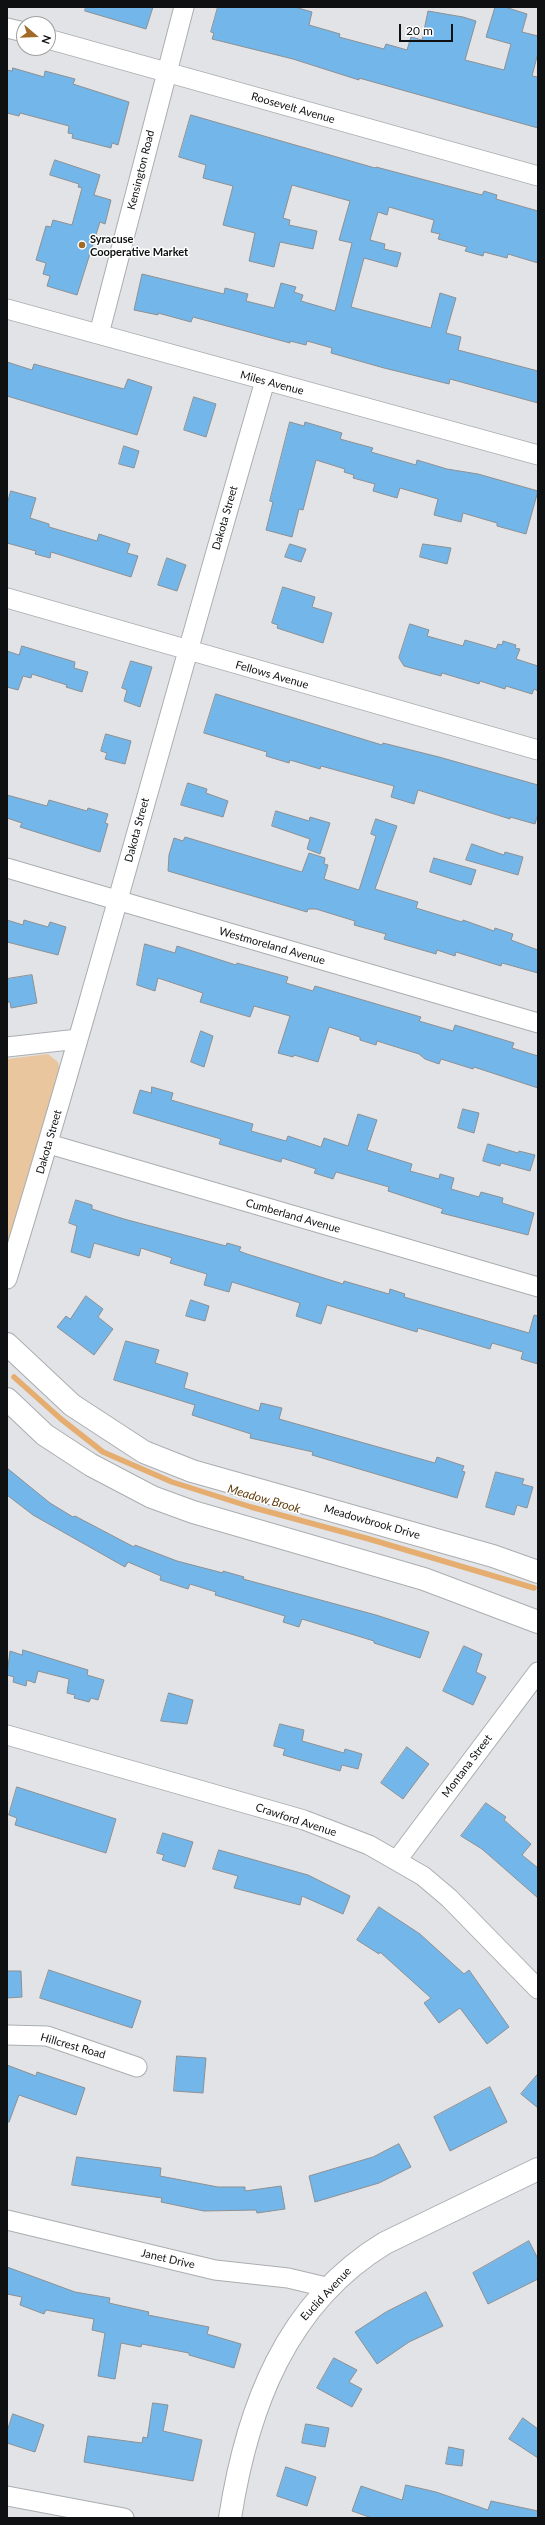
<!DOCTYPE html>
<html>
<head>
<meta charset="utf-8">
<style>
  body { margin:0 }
  #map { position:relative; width:545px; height:2525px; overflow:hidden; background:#e1e3e6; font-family:Lato,sans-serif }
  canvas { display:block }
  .frame { position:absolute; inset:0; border:8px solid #0f1011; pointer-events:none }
  .north { position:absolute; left:16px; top:16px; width:40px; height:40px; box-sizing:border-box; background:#fff; border:1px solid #9f9fa0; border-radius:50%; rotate:109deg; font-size:11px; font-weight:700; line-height:16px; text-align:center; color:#0f1011 }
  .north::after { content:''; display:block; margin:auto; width:14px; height:18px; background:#a16a26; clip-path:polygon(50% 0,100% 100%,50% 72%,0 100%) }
  .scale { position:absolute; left:399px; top:24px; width:54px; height:18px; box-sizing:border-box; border:2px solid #0f1011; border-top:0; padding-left:5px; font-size:12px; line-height:14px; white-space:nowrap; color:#0f1011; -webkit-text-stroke:3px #fff; paint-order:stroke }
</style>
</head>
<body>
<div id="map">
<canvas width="545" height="2525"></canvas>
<div class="frame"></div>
<div class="north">N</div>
<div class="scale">20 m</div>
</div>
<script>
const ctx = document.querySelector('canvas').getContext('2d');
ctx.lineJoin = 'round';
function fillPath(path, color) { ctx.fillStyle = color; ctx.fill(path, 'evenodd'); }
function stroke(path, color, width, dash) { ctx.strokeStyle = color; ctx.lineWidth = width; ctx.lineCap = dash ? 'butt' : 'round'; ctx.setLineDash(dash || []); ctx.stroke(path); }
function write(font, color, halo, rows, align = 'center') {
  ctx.font = font + ' Lato,sans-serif'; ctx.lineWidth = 3; ctx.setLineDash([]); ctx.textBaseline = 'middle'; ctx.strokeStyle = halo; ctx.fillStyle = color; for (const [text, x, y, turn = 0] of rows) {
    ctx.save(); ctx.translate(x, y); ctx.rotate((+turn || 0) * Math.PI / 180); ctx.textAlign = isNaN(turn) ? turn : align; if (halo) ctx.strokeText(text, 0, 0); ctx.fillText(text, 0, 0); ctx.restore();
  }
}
const green = new Path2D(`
  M48,1054L58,1062L60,1071L7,1254V1059Z`);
const stream = new Path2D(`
  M14,1377L61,1419L103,1452L172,1482L251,1507L369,1539L534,1588`);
const building = new Path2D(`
  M86,7H153L146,29L85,11Z
  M218,7H295L312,12L309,25L340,34L339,37L384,49L386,44L407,50L411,37L422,40L428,11L463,17L476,21L465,60L504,70L511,44L486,37L495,7H505L527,14L522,32L538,36V53L532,76L538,77V128L359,78V80L340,74L293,59L212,39L214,33L211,32Z
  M13,68L44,77L45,71L75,79L73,84L129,102L118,145L112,143L111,148L72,138L73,134L68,133L69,126L20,113L19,116L7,113V70L12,71Z
  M191,115L375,168L376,167L482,195L484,191L497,195L496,199L538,211V263L508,254L507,258L484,252L483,256L465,251L467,247L438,239L440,234L431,232L434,220L389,207L387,215L378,212L370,240L385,244L384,249L401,253L397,267L364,258L351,307L431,328L440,293L456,298L446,333L461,337L458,350L538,371V403L450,379L449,384L384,368L331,353L332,348L307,341L306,345L290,341V343L193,317L191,322L158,313V315L134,310L142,274L224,294L225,288L248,294L246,301L274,308L281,283L296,287L294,292L303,295L301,301L335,311L352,243L339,240L350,201L292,185L283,218L290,220L289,225L317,231L313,249L280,242L274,267L249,261L255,233L223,225L233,186L203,178L206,165L179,157Z
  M55,160L100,175L94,195L111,200L105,224L100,222L77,295L47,286L50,276L43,274L46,263L36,260L46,226L51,227L53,220L72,225L82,188L78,187L79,184L50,175Z
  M7,362L32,370L34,364L124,389L128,379L152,387L137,435L7,396Z
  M194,397L216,404L206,437L184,430Z
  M290,422L304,426L305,422L342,433L340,439L373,448L371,452L416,465L417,460L447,469L478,474L538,491L526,534L497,526V523L463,513L461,522L434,515L438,499L400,488L397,498L373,491L375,484L353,478L354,475L344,472L345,469L316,460L303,510L299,509L292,537L266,530L273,502L270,501Z
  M124,446L139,451L134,468L119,464Z
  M11,491L36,498L30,518L49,524V527L97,541L99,534L130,544L127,553L138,556L131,577L51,552L50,558L35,554L36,551L7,543V505Z
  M290,544L306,549L301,562L285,557Z
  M423,544L451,548L447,564L420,557Z
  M167,558L186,565L177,591L158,585Z
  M283,587L315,597L312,607L332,613L323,643L277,628L278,625L272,623Z
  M410,624L429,630L427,636L463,646L465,640L496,649L498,644L502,645L503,641L516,645L515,648L520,649L516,659L538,666V691L534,689L532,694L506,686L505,689L480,681L479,684L442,673L441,676L404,666L399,658Z
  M22,646L75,662L74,668L88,672L82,692L66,687L67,685L32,674L31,678L23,676L18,690L7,687V651L19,655Z
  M131,661L152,667L140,707L124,701L127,690L122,688Z
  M216,694L382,745L383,743L439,757L538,785V814L535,824L510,817V819L418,790L414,804L391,797L394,786L321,766L320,769L290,760L289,763L266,756L267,752L204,733Z
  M106,734L131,741L125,764L105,759L107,753L101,751Z
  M188,783L207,789L206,793L228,801L223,817L181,805Z
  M7,795L47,806L49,800L87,811L88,808L108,814L105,823L108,824L100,852L20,827L22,823L7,818Z
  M276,811L309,821L310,817L330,823L320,854L307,849L310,839L272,826Z
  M376,819L397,826L375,889L418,902L416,908L462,922L463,920L494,931L495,928L513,934L511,940L538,950V973L502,963L501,966L456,952L455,956L437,950L436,954L384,939L386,934L354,925L355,921L316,909H308L307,912L168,871L169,855L174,838L183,841L185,837L302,872L309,853L325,858L324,864L328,865L324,879L359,890L376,836L371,834Z
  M472,844L504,855L505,852L523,857L518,875L466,860Z
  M434,858L476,870L471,885L430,872Z
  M7,920L23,925L24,920L48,927L50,922L66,927L58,955L7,942Z
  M145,944L175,953L177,946L236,965L237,963L288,977L286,983L313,991L315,986L421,1017L419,1021L453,1031L455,1025L514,1043L512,1048L538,1056V1088L474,1067L473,1069L441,1059L439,1064L425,1059L419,1054L377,1041L376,1045L360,1040V1037L329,1027L318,1062L294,1055L293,1057L278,1053L290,1016L254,1006L250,1017L200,1002L203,993L158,978L155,991L137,985Z
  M32,975L37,1003L11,1008L10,1002H7V979Z
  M201,1031L213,1036L204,1067L191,1062Z
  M152,1087L173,1093L171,1100L253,1124L251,1131L286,1141L288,1136L321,1147L324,1138L348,1146L358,1114L377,1120L367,1150L412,1164L410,1171L439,1179L440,1174L454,1178L451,1189L479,1197L481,1192L503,1198L502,1203L534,1213L528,1235L441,1213L443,1209L388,1191L389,1187L336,1172L333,1179L314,1173L316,1169L282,1158L281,1162L219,1144L221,1139L133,1113L140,1090L151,1093Z
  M463,1109L479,1113L474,1133L458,1128Z
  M488,1144L518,1153L519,1151L535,1155L530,1171L501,1163L500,1166L483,1161Z
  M76,1200L92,1205V1209L124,1219L226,1246L227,1243L241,1247L239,1251L247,1254L343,1284L344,1281L389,1294L390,1289L405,1294L404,1297L529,1333L534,1315L538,1316V1364L521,1359L523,1352L492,1343L490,1349L418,1328L417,1332L327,1305L321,1324L296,1316L300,1303L232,1282L229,1292L204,1285L207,1274L170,1263L172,1258L141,1248L139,1256L94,1243L90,1258L71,1252L77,1226L69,1223Z
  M86,1296L103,1309L98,1317L113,1329L94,1355L57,1327L66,1316L70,1319Z
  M191,1300L209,1306L205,1321L186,1316Z
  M126,1341L159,1350L155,1363L188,1373L184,1388L259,1411L261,1403L282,1408L279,1419L435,1463L437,1457L464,1466L462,1471L465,1472L457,1498L312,1455L313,1452L250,1438L251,1434L192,1415L195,1405L114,1380Z
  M7,1468L50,1503L73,1517L75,1516L134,1547L135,1545L177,1561L223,1573V1571L244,1577L243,1579L376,1615L429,1632L420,1658L374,1643V1641L302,1619L299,1627L283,1622L285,1616L215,1595L216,1592L190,1584L188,1589L160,1580L161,1576L128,1562L125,1567L33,1515L7,1495Z
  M496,1472L524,1479L522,1484L533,1487L527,1508L517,1505L514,1515L486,1507Z
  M464,1646L482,1654L476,1672L486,1677L473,1705L443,1691Z
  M23,1650L88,1670L87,1675L104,1680L98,1700L91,1698L89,1702L74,1698L75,1695L67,1693L69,1679L38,1671L35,1683L27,1680L26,1686L13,1682L14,1677L7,1675L10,1651L22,1655Z
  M169,1693L193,1700L187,1724L161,1721Z
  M280,1724L304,1730L302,1741L344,1753L345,1749L362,1754L358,1769L342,1765L340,1771L283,1755L285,1749L274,1746Z
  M407,1747L429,1764L403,1799L381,1783Z
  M17,1787L116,1819L106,1853L15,1825L17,1818L9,1815Z
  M486,1803L506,1817L504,1820L531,1844L522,1855L538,1868V1898L482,1849L461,1836Z
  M163,1833L193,1842L185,1867L162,1860L164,1855L157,1853Z
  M219,1850L308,1875L350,1896L343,1914L302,1896L300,1905L234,1888L238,1876L213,1869Z
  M379,1907L420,1934L464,1974L469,1970L509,2027L487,2044L460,2008L439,2023L424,2003L431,1998L380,1952L379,1954L357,1940Z
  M49,1970L141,2001L132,2028L40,1998Z
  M7,1971H21L22,1997L7,1998Z
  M177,2056L206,2058L203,2093L174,2091Z
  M7,2065L36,2076L37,2072L85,2088L76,2115L19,2095L9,2122H7Z
  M538,2074V2108L521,2094Z
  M490,2087L507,2122L450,2151L434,2117Z
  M399,2144L411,2167L379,2183L315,2202L309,2176L373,2157Z
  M77,2157L161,2168L160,2176L218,2187H245V2191L281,2186L285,2209L257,2213L256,2210L204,2211L161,2202L162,2198L72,2185Z
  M529,2241L538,2259V2279L488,2304L473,2273Z
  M7,2267L75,2292L110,2298L109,2303L149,2312L148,2315L209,2327L207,2334L241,2344L234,2368L189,2355V2353L142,2344L141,2347L121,2343L115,2379L98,2376L105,2333L92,2330L94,2319L46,2310L44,2314L20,2305L22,2297L7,2294Z
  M426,2292L443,2326L409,2342L377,2364L355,2332L386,2312Z
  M334,2358L357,2370L349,2382L362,2389L352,2407L317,2388Z
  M153,2403L168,2405L163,2431L202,2440L193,2481L84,2462L88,2436L142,2443L143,2437L147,2438Z
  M13,2414L44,2425L35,2452L7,2443V2432Z
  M523,2418L538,2429V2458L509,2439Z
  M306,2424L329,2428L325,2447L302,2443Z
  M449,2447L464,2450L462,2466L446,2464Z
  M286,2467L316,2477L307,2506L277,2496Z
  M406,2485L436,2492L488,2510L491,2501L538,2511V2518H372L352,2511L361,2486L402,2500Z`);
const street = new Path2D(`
  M7,28L24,32
  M48,39L538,176
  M7,309L538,455
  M99,334L184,7
  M7,598L538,750
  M7,868L538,1023
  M7,1047L78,1039
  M49,1144L538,1287
  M7,1279C98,981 178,680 265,381
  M7,1735L304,1820L369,1845L423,1876L449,1898L538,1989
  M397,1860L538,1672
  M7,2035L47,2036L137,2067
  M7,2220L215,2270L288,2278L330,2288
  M7,2496L124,2518`);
const secondary = new Path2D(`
  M7,1344L72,1405L144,1452L192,1471L493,1556L538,1572
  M7,1399L45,1435L91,1465L152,1497L193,1512L424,1579L538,1622
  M230,2518C247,2408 286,2303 385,2243L538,2169`);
const markers = [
  [82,245,4,"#a16a26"]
];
const streetNames = [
  ["Roosevelt Avenue",293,108,16],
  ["Kensington Road",141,170,-76],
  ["Miles Avenue",272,383,15],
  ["Dakota Street",225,518,-74],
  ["Fellows Avenue",272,675,16],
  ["Dakota Street",137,830,-75],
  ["Westmoreland Avenue",272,946,16],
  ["Dakota Street",49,1142,-74],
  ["Cumberland Avenue",293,1216,16],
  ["Meadowbrook Drive",372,1522,16],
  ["Montana Street",467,1766,-53],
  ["Crawford Avenue",296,1820,18],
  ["Hillcrest Road",73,2046,16],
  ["Janet Drive",168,2259,13],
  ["Euclid Avenue",326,2294,-47]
];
const poiNames = [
  ["Syracuse",90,239],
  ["Cooperative Market",90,252]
];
const waterNames = [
  ["Meadow Brook",264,1499,16]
];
fillPath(green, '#eac69f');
stroke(stream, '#e5ad6f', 5.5);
fillPath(building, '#73b6ea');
stroke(building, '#8d9092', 1);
stroke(street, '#abaeb0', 21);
stroke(secondary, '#abaeb0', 24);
stroke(street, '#fff', 19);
stroke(secondary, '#fff', 22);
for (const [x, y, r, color] of markers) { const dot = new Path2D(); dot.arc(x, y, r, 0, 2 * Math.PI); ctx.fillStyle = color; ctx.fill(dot); stroke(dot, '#fff', 1.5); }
write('11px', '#0f1011', '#fff', streetNames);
write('bold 11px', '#0f1011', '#fff', poiNames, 'left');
write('italic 12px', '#613d0b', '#fff', waterNames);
</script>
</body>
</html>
